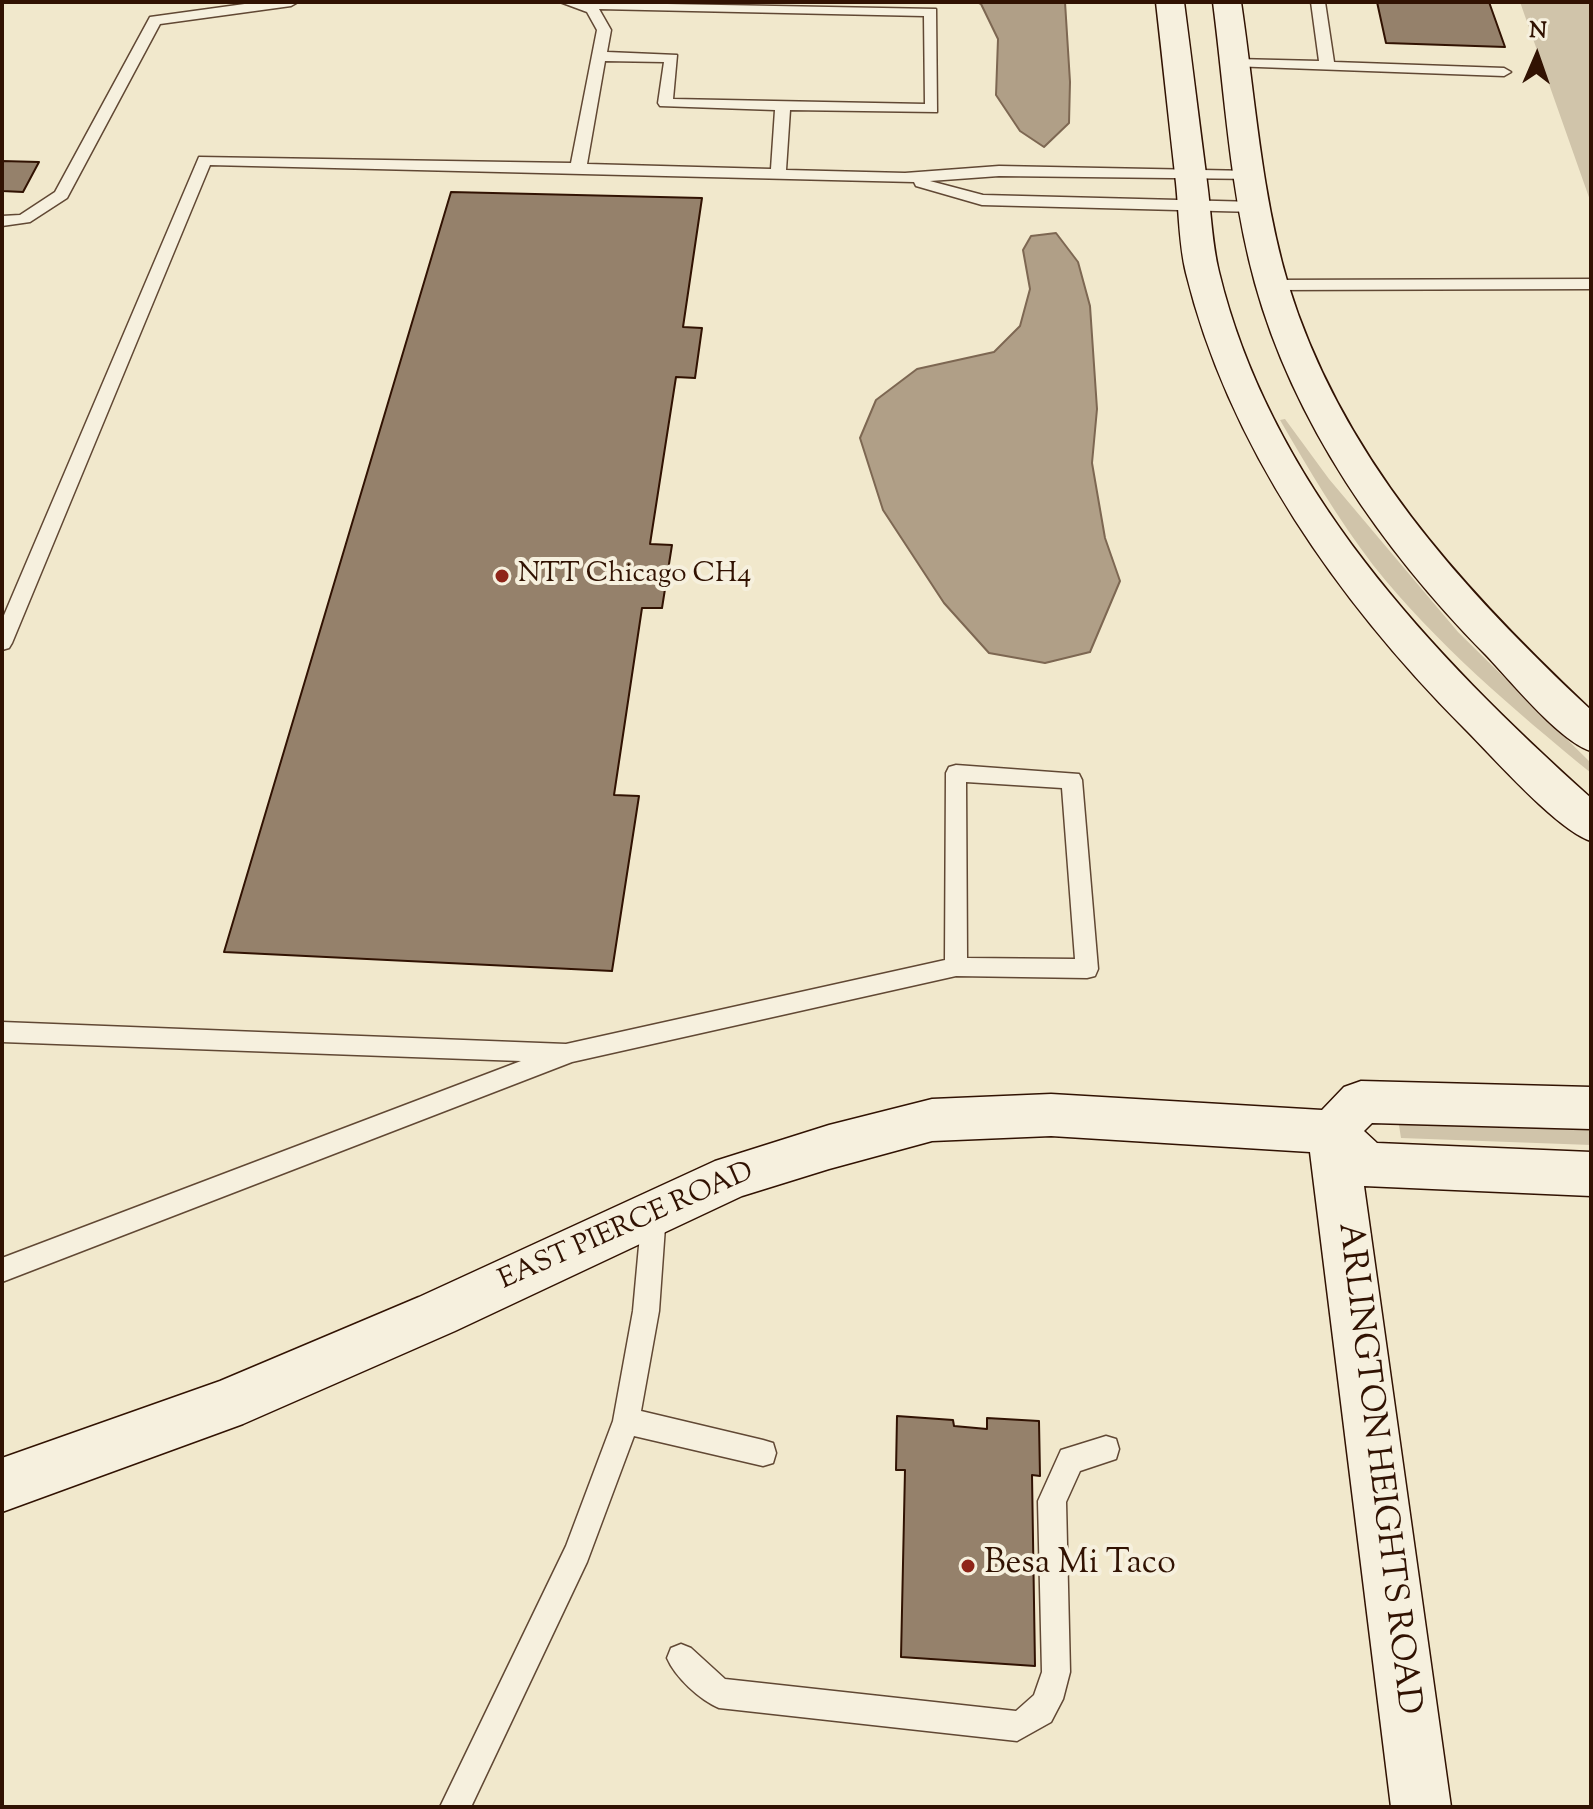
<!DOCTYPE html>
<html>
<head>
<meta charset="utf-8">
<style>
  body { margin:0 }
  #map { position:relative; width:1593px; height:1809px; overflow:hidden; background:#f1e8cc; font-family:"Sorts Mill Goudy",serif }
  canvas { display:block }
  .frame { position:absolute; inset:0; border:4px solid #311202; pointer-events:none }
  .north { position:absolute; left:1497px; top:16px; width:80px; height:80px; -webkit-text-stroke:6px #f6f0de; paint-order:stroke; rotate:2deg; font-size:22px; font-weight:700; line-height:32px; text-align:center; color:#311202 }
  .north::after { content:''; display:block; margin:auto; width:28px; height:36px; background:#311202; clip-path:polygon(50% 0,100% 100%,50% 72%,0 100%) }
</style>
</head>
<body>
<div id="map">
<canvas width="1593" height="1809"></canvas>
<div class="frame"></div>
<div class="north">N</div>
</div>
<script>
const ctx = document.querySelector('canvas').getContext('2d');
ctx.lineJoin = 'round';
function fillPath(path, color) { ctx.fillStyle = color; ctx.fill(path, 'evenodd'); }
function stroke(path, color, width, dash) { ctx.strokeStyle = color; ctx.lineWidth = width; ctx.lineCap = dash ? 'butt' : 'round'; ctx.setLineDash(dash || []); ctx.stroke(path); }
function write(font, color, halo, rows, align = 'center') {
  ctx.font = font + ' "Sorts Mill Goudy",serif'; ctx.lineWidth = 8; ctx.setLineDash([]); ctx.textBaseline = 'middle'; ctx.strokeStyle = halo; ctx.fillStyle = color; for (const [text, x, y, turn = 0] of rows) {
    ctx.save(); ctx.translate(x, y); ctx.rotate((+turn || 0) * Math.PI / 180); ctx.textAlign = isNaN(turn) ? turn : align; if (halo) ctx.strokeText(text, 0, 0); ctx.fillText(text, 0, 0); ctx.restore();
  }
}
const green = new Path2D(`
  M1520,2H1591V203Z
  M1285,419L1329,479L1458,632L1591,763V773C1514,710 1435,643 1373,565C1338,519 1309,470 1280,420Z
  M1398,1119L1591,1126V1145L1401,1138Z`);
const water = new Path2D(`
  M977,2H1065L1070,82L1069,123L1044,147L1020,131L996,95L998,39L981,4Z
  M1056,233L1078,262L1090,306L1097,409L1092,463L1105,538L1120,581L1090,652L1045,663L989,653L944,603L883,510L860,438L876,400L917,369L994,352L1020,326L1030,289L1023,250L1031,236Z`);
const building = new Path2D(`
  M1377,2H1489L1505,47L1386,43Z
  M2,161L39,162L23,192L2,191Z
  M451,192L702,198L683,327L702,328L695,378L676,377L650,544L672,545L662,608H642L614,795L639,796L612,971L224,952Z
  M897,1416L953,1420L954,1426L987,1429V1418L1039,1421L1040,1476L1032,1475L1035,1666L901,1657L905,1470H896Z`);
const lane = new Path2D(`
  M259,2H298L291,6L160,24L67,198L30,222L2,226V216L20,215L55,192L150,17Z
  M560,2L936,9L937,112L790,110L786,170L905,173L999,166L1252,171L1257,173V179L999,176L930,181L983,195L1256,202L1264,207L1256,212L982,205L916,186L914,182L210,165L12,643L9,648L2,650V620L199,157L571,163L597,30L587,12ZM599,9L924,16L925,104L673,99L677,55L607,52L611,30ZM605,61L664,62L658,103L660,106L775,110L771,169L587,164Z
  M1311,2H1325L1334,62L1504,68L1511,72L1504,76L1231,66L1229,63L1236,59L1319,61Z
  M1591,279V289L1272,290L1264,285L1272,280Z
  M956,765L1079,774L1082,780L1098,969L1095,976L1087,978L956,976L572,1062L2,1282V1258L521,1061L2,1042V1022L566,1044L945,960L946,773L949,767ZM966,782L1062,788L1075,959L967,958Z
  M654,1202L663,1205L666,1213L659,1311L641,1411L763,1440L773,1443L776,1453L773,1463L763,1466L634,1436L587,1562L471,1807H440L566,1546L613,1421L633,1311L642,1213L645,1205Z
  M1106,1436L1116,1439L1119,1449L1116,1459L1080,1471L1066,1502L1070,1672L1063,1699L1051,1722L1017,1741L719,1708C700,1700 675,1677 667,1658L671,1648L681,1644L691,1648L725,1679L1016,1711L1034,1695L1042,1672L1038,1501L1061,1450Z`);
const secondary = new Path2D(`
  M1156,2H1184C1192,62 1199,122 1207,182C1211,212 1212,244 1219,272C1271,487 1432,655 1591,798V841C1557,830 1493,757 1465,729C1340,603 1229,448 1186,273C1179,245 1179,212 1176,183C1169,123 1163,62 1156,2Z
  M1213,2H1241C1255,96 1261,193 1288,284C1341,457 1462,589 1591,710V751C1559,741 1510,680 1485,654C1383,550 1294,424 1255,283C1230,192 1225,95 1213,2Z
  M1361,1081L1591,1087V1129L1372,1123L1364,1131L1377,1143L1591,1152V1196L1364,1186L1451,1807H1391L1310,1152L1051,1136L932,1141L829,1169L742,1196L455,1331L243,1424L2,1512V1458L220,1381L419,1297L715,1161L829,1125L932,1099L1051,1094L1322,1110L1344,1087Z`);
const markers = [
  [502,576,8,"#8f2418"],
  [968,1566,8,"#8f2418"]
];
const poiNames = [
  ["NTT Chicago CH4",518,576]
];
const streetNames = [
  ["EAST PIERCE ROAD",627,1228,-24]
];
const nearStreetnames = [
  ["ARLINGTON HEIGHTS ROAD",1376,1469,83]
];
const nearPoinames = [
  ["Besa Mi Taco",984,1566]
];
fillPath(green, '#d0c4aa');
fillPath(water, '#b09f87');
stroke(water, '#7d6752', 2);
fillPath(building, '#95816b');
stroke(building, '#311202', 2);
stroke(lane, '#614834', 3);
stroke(secondary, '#311202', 3);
fillPath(lane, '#f6f0de');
fillPath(secondary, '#f6f0de');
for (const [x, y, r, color] of markers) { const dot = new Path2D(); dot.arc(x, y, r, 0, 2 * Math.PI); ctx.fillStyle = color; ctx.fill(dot); stroke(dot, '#f6f0de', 3); }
write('28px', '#311202', '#f6f0de', poiNames, 'left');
write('28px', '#311202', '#f6f0de', streetNames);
write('34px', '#311202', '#f6f0de', nearStreetnames);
write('34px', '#311202', '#f6f0de', nearPoinames, 'left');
</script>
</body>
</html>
